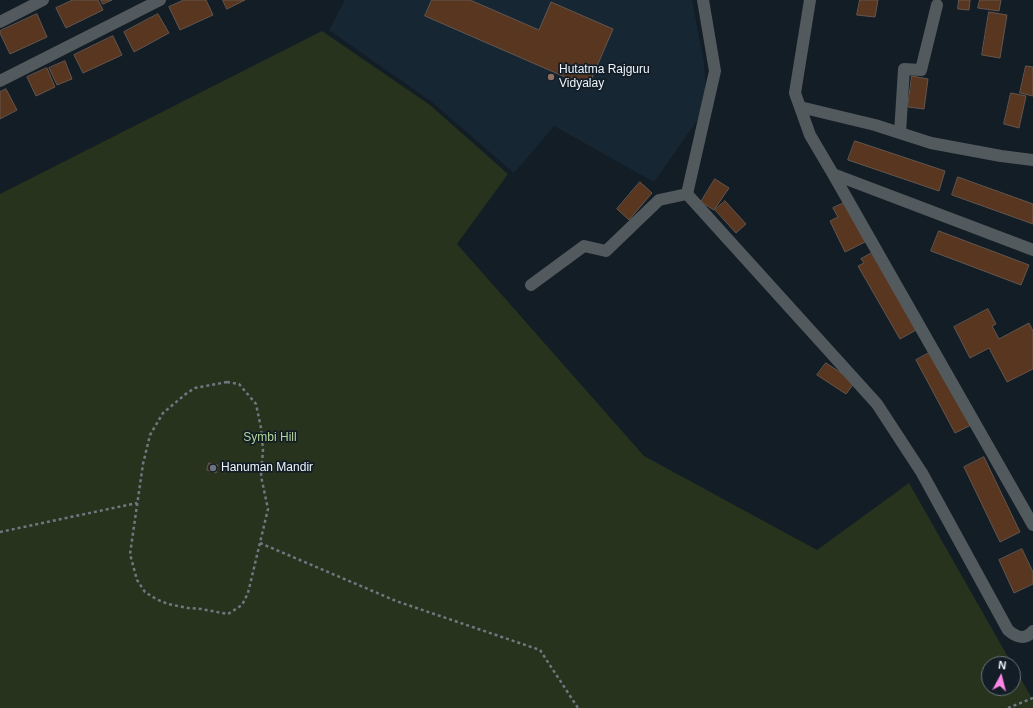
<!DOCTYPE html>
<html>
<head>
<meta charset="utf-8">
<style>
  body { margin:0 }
  #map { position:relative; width:1033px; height:708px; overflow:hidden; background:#131d26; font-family:Helvetica,sans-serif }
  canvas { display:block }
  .north { position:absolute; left:981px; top:656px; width:40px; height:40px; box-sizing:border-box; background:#131d26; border:1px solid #6a737b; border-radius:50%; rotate:7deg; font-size:11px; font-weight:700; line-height:16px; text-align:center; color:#ecf3fa }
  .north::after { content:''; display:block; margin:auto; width:14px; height:18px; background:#fb87e6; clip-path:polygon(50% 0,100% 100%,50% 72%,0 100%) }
</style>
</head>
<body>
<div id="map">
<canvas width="1033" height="708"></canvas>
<div class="north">N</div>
</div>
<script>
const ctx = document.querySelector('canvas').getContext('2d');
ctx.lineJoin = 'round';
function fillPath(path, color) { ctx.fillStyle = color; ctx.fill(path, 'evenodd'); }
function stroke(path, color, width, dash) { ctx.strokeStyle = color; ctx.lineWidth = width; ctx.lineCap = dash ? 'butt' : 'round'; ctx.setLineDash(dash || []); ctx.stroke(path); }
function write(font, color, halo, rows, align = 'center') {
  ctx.font = font + ' Helvetica,sans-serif'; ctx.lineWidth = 3.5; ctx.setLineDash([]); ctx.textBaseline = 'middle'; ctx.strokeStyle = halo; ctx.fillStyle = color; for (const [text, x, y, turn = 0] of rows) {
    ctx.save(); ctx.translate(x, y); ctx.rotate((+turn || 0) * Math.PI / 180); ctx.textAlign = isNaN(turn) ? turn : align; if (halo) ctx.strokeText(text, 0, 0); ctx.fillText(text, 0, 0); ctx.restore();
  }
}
const built = new Path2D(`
  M345,0H692L704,63L706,91L699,118L654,182L554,126L514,173L432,102L329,30Z`);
const green = new Path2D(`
  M322,31L430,105L508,174L457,244L644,456L817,550L909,483L1012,664H989V688H1013V665L1033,700V708H0V194Z`);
const building = new Path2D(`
  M73,0H98L103,10L66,28L56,8Z
  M101,0H112L103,4Z
  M184,0H206L213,15L180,30L169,7Z
  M223,0H245L227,9Z
  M432,0H470L539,30L551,2L613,29L588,87L425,16Z
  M860,0H878L875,17L857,15Z
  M959,0H970L969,10L958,9Z
  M980,0H1001L999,11L978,8Z
  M989,12L1007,15L1000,58L982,55Z
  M37,14L47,37L10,54L0,33V31Z
  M158,14L169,33L134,52L124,32Z
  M113,36L122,55L83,73L74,55Z
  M65,61L72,79L57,85L49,68Z
  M1026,66L1033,67V96L1020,93Z
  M47,68L55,87L36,96L27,77Z
  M912,76L928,79L924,109L908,107Z
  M6,89L17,110L0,119V92Z
  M1011,93L1026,96L1019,128L1004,124Z
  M855,141L945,171L939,191L848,160Z
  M958,177L1033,204V224L952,195Z
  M715,179L729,188L714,210L701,202Z
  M640,182L652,193L629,220L617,209Z
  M725,201L746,224L736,233L715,210Z
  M844,203L865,242L845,252L830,221L838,217L833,208Z
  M939,231L1029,265L1021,285L931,251Z
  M872,253L916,330L900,339L858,266L864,263L861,259Z
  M988,309L996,324L992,326L999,339L1029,323L1033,331V369L1007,382L989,348L970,358L954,327Z
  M931,352L971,425L955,433L916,360Z
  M826,363L855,382L846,394L817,375Z
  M984,457L1020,532L1000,542L964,467Z
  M209,463L218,465L216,473L207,470Z
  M1022,549L1033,572V584L1014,593L999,560Z`);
const path = new Path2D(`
  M227,382L239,384L256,404L261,428L263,450L261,476L268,509L248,593L242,605L228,614L201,609L188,608L168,604L156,599L145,592L137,580L130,554L143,464L150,435L163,413L187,393L195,388Z
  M0,532L137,503
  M260,543L396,601L540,650L578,708
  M1008,708L1033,698`);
const minor = new Path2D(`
  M703,0L715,71L687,194L877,404L922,473L1008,630C1017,638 1025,640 1033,631
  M810,0L795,93L810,135L833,174
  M0,22L43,0
  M0,81L160,0
  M800,107L875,125L931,143L1001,156L1033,160
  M900,133L904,69L921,70L937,5
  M1033,250L833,174L1033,525
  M531,285L584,246L606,251L659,200L687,194`);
const markers = [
  [551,77,4,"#8d6e63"],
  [213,468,4,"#6b7280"]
];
const poiNames = [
  ["Hutatma Rajguru",559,70],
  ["Vidyalay",559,84],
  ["Hanuman Mandir",221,468]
];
const parkNames = [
  ["Symbi Hill",270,438]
];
fillPath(built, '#172633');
fillPath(green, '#27331d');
fillPath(building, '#59361f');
stroke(building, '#64564e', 1);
stroke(path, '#6f7880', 2.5, [3, 3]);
stroke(minor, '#535a5d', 12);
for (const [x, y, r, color] of markers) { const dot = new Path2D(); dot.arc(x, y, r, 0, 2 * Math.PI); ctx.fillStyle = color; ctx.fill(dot); stroke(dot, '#131d26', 1.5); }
write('12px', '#ecf3fa', '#131d26', poiNames, 'left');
write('12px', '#b3d597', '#131d26', parkNames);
</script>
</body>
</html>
